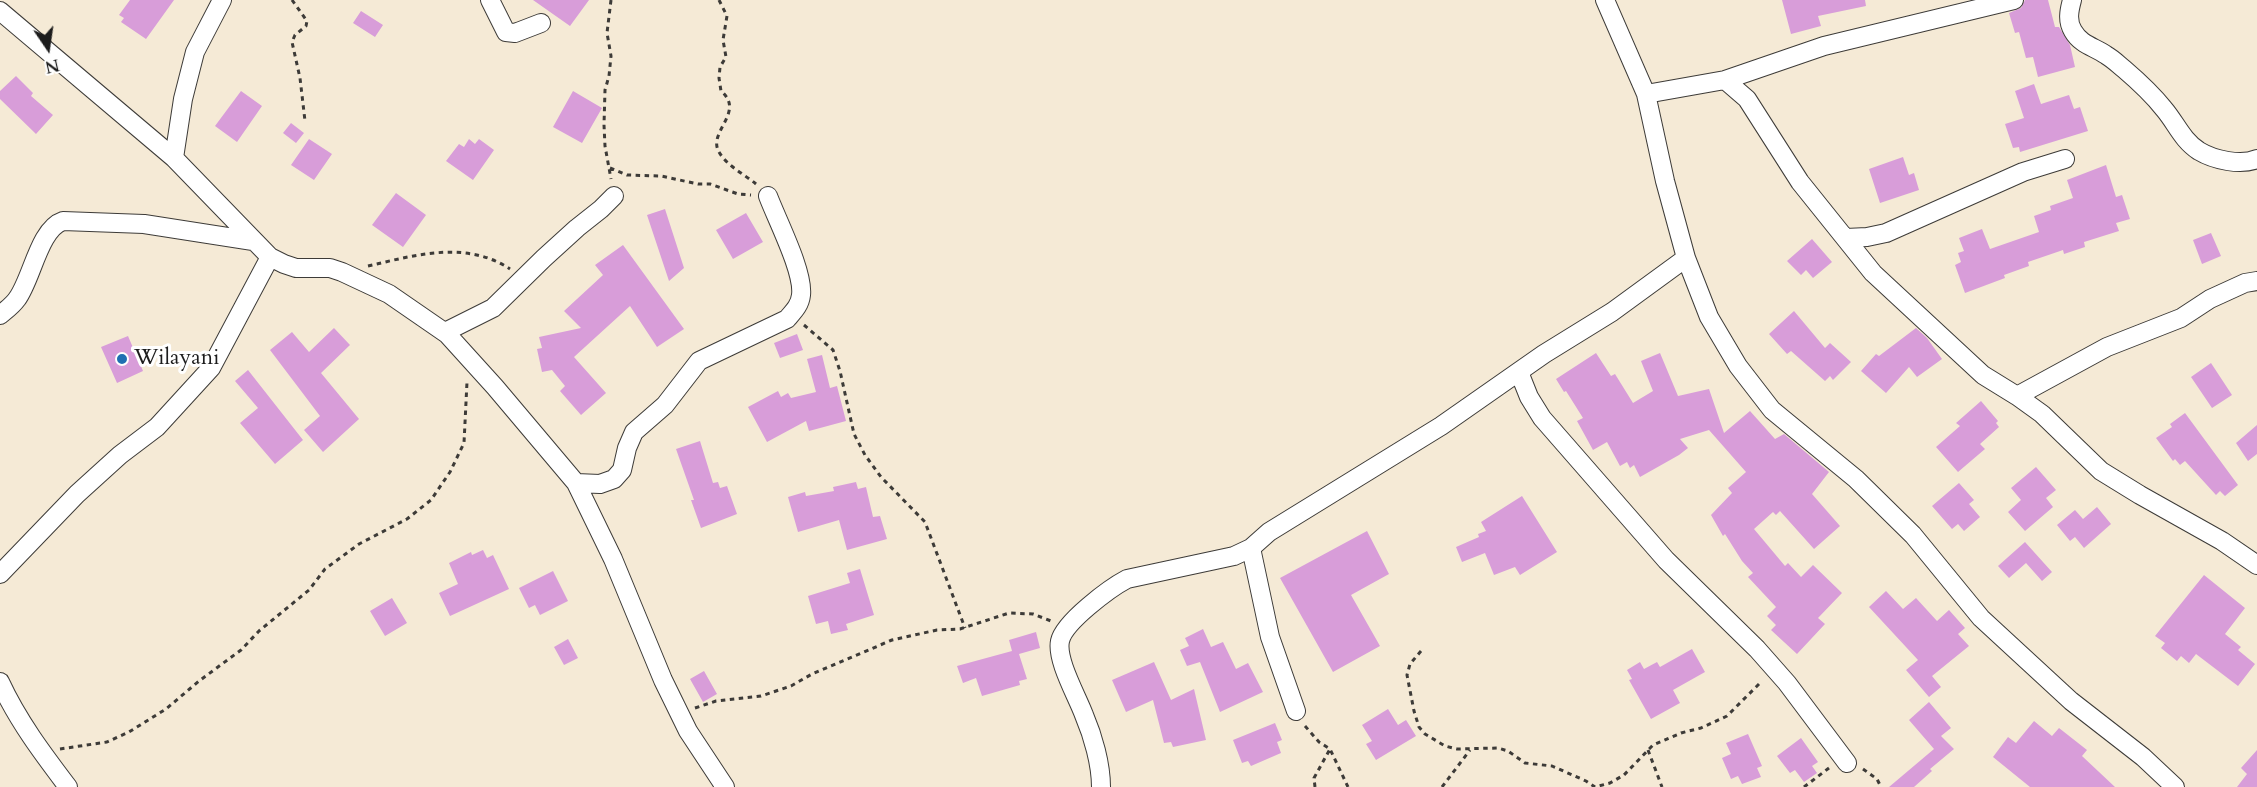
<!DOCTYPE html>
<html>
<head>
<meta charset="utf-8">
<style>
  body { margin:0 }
  #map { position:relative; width:2257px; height:787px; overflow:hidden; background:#f5ead6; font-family:Cardo,serif }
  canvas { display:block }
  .north { position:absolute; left:18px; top:18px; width:60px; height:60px; -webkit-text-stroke:4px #fff; paint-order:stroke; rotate:167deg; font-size:16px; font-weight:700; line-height:24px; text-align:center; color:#1c1c1c }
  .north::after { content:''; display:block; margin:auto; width:21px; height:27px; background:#1c1c1c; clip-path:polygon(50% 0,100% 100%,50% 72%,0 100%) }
</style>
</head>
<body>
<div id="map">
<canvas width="2257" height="787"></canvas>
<div class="north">N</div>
</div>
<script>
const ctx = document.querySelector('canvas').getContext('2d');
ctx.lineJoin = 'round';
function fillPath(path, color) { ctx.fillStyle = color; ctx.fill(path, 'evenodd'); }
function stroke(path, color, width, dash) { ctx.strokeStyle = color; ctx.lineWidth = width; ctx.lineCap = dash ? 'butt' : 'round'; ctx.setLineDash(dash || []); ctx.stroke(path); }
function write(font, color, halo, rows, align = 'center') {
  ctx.font = font + ' Cardo,serif'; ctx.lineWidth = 6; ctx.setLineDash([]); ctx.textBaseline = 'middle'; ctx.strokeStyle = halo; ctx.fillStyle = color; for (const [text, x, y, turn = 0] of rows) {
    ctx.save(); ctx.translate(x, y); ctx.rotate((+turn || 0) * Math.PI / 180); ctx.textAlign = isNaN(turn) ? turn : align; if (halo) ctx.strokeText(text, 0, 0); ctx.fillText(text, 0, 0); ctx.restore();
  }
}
const building = new Path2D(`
  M130,0H174L146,39L121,22L124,18L119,15Z
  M533,0H589L570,26Z
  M1782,0H1865L1866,6L1818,16L1821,26L1791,34Z
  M2025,0H2048L2055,27H2059L2070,45L2075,67L2038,77L2033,57L2026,58L2019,32L2015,33L2009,13L2021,8Z
  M361,11L383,25L375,37L353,23Z
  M16,76L33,93L31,96L53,115L36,134L0,99V91Z
  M2034,84L2041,104L2069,95L2074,109L2080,107L2088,131L2020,152L2019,147L2013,148L2005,124L2024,118L2015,91Z
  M241,91L262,106L237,142L215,126Z
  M573,91L602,108L582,143L553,127Z
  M291,123L304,133L296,143L283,133Z
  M309,139L332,154L314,180L291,165Z
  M469,139L475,144L479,139L494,150L473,180L446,161L459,144L464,147Z
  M1903,157L1909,175L1914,173L1919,190L1880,203L1869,169Z
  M2106,165L2116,197L2122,195L2130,219L2116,223L2119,231L2084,242L2085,247L2064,254L2063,250L2028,262L2029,266L2004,275L2005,278L1965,293L1955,265L1961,262L1958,253L1964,251L1959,238L1982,229L1990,249L2039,232L2034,216L2051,210L2050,206L2073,198L2067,180Z
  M396,193L426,215L403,247L372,225Z
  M665,209L684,268L669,281L647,215Z
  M746,213L763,242L733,259L716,230Z
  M2211,233L2221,256L2202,264L2193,240Z
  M1812,239L1832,262L1813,278L1806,270L1801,275L1787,261Z
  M623,245L684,329L657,347L630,306L574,357L606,393L581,415L560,391L565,386L552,370L542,372L537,349L542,348L539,337L581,328L564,311L603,275L595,265Z
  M1794,311L1825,348L1830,343L1851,362L1833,380L1830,376L1825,381L1791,351L1787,354L1769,334Z
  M334,328L350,345L321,373L359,419L323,452L304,430L320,416L270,350L292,332L309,352Z
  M1916,328L1927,338L1942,359L1917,377L1909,367L1886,393L1861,371L1876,354L1879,356Z
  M797,334L803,350L780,358L774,343Z
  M128,336L143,371L117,383L101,347Z
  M1596,353L1611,376L1615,374L1633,403L1653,391L1641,361L1660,353L1678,396L1709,389L1724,433L1750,411L1775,439L1784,434L1829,472L1812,494L1840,526L1814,549L1780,511L1776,515L1773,512L1754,529L1785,566L1788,563L1801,577L1813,565L1842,593L1818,618L1825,624L1797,654L1771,630L1776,625L1767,616L1776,607L1748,577L1753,573L1742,561L1725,534L1723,536L1711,515L1732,493L1728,488L1746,472L1709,430L1680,439L1688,448L1679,455L1640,477L1634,465L1630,468L1627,462L1620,466L1607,442L1593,450L1577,421L1583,418L1566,391L1564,392L1556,379Z
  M822,355L830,388L837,386L846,421L809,431L806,421L767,442L748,407L778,391L781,397L788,393L791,398L816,392L807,359Z
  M2211,363L2232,395L2212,408L2191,377Z
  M248,370L303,440L275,464L240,423L258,408L235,381Z
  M1981,401L1998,421L1996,423L1999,427L1980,444L1985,449L1958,472L1936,447L1960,426L1956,423Z
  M2185,413L2238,485L2225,496L2220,491L2216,495L2185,461L2180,465L2175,459L2173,461L2156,438L2172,427L2170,424Z
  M2257,425V454L2248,461L2236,443Z
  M700,441L713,483L718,482L720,488L727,486L737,514L701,528L691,500H694L676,449Z
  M2036,467L2056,490L2046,498L2053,507L2025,531L2008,512L2021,500L2011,488Z
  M856,482L858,489L866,487L873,517L880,516L887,539L847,550L839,520L798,532L788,497L805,492L806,496L834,491L833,487Z
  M1959,483L1974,500L1969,504L1980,517L1964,531L1958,524L1952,529L1932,506Z
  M1522,496L1557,552L1520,575L1515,567L1494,575L1485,553L1462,562L1456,547L1479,537L1478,534L1486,531L1481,522Z
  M2097,507L2111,524L2084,548L2075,537L2070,541L2057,525L2075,510L2083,519Z
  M1367,531L1389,574L1351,595L1380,646L1333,672L1280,578Z
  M2025,542L2052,572L2042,581L2026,563L2009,578L1998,566Z
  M483,550L487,558L493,555L509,589L450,616L439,593L458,584L449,563L471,552L472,555Z
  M860,569L874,615L846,624L848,630L831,634L828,621L816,624L808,596L850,583L847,573Z
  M553,571L568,601L540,615L535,605L529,608L519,588Z
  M2204,575L2245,608L2225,634L2241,647L2238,650L2255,664L2238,686L2196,654L2189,663L2181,656L2177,661L2161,648L2165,643L2155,636Z
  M1886,591L1903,609L1916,598L1937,621L1949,610L1965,628L1958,634L1969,646L1932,676L1941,687L1929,697L1906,670L1918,660L1869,607Z
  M392,598L407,623L385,636L370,611Z
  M1203,629L1211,647L1223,642L1236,669L1248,663L1263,692L1220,712L1200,662L1187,666L1180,650L1189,646L1185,638Z
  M1036,632L1040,648L1019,654L1027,679L1019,681L1020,685L982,696L976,678L963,683L957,666L1012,651L1009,640Z
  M568,639L578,658L564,665L554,647Z
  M1692,649L1705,672L1673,690L1680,703L1651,719L1629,680L1632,679L1627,670L1640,662L1644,669L1657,662L1660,667Z
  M1154,662L1171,700L1194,689L1206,740L1173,747L1171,742L1164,743L1153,700L1126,712L1112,680Z
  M704,671L717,694L703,702L690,679Z
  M1929,702L1951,728L1941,736L1954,749L1930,769L1932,771L1914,787H1889L1934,749L1909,720Z
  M1388,709L1398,725L1406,720L1416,736L1376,760L1366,744L1372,741L1362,725Z
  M2034,721L2052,736L2059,728L2087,750L2082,756L2115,787H2030L1993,757L2008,737L2016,743Z
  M1275,723L1282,740L1277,742L1281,753L1251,766L1248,761L1242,763L1233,740Z
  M1748,734L1762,766L1757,768L1761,777L1742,784L1738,776L1731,779L1722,758L1731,754L1726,743Z
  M1801,738L1818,762L1812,766L1817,773L1804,782L1795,770L1790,773L1777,756Z
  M2257,750V787H2237L2247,774L2241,768Z`);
const path = new Path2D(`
  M292,0L307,21L306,26L295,35L292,42L300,78L305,121
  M611,0L607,33L611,56L609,76L605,90L604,125L605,146L611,179
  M719,0L727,16L723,40L726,57L720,67L719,78L721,91C746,112 707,132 719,152C727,166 744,174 756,184
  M610,168L627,175L661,176L698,184H710L738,194L751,195
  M368,266C416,255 466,240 510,269
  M804,325L833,350L840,371L854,434L865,455L881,477L925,522L965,628
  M1421,651L1410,664L1407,675L1414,711L1419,727L1425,734L1445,746L1457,749L1498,748L1508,751L1525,763L1552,766L1586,781L1595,787L1610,783L1624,775L1653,745L1681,733L1701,728L1727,716L1762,681
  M695,708L716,701L761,696L791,686L812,674L892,640L937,630L960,629L1009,613L1033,614L1051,621
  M1305,726L1319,742L1330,749L1348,787
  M60,749L107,742L129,732L166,709L199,681L241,650L259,631L309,590L325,569L359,544L407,519L431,500L450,472L464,443L467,382
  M1648,750L1662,787
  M1863,769L1877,779L1881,787
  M1315,787L1314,778L1330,749
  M1442,787L1470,750
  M1804,787L1829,768`);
const minor = new Path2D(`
  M490,0L506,32L515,33L541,23
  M1605,0L1646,94L1665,181L1686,258L1709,317L1738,366L1772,410L1856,479L1913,535L1981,618L2071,701L2143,757L2175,787
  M2072,0C2069,11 2067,21 2073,31C2081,45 2095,47 2106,55C2113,59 2119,65 2124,69C2138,81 2153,95 2164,109C2176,123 2182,140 2199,151C2214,160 2241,166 2257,159
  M0,11L174,158L270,257L284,264L296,268H330L342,272L389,294L447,334L495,387L576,483L613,559L663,680L688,731L725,787
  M1725,80L1747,99L1800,182L1873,273L1983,375L2017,396L2042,414L2101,471L2140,495L2222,541L2257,565
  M1646,94L1725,80L1824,46L2014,0
  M174,158L183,99L195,52L222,0
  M1846,238L1867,237L1886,233L2023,172L2065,159
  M0,315C6,310 12,306 17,299C32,279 39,229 63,221L144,224L253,241
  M445,332L493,308L544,258L577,228L601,209L614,196
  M1519,372L1529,397L1542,418L1666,560L1757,649L1787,683L1847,763
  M2017,396L2107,347L2181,318L2210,299L2245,283L2257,281
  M576,483L600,484L614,479L622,470L627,448L634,432L665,405L699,361L787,319C794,311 800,305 801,295C804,272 777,220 768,196
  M1251,548L1270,637L1296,711
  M0,574L77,494L120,455L157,427L211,368L270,257
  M0,682C18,721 43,754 68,787
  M1101,787C1101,764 1093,736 1084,715C1077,696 1056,660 1060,641C1064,622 1110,588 1127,579L1234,556L1251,548L1269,532L1441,426L1544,354L1612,312L1686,258`);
const markers = [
  [122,359,6,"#1f6fb2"]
];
const poiNames = [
  ["Wilayani",134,359]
];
fillPath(building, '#d89dd9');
stroke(minor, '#3d3b38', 20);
stroke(path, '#3d3b38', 3, [4.5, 4.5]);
stroke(minor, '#fff', 18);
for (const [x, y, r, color] of markers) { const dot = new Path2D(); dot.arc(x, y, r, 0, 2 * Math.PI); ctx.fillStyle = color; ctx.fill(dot); stroke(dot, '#fff', 2); }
write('22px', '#1c1c1c', '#fff', poiNames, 'left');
</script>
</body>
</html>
